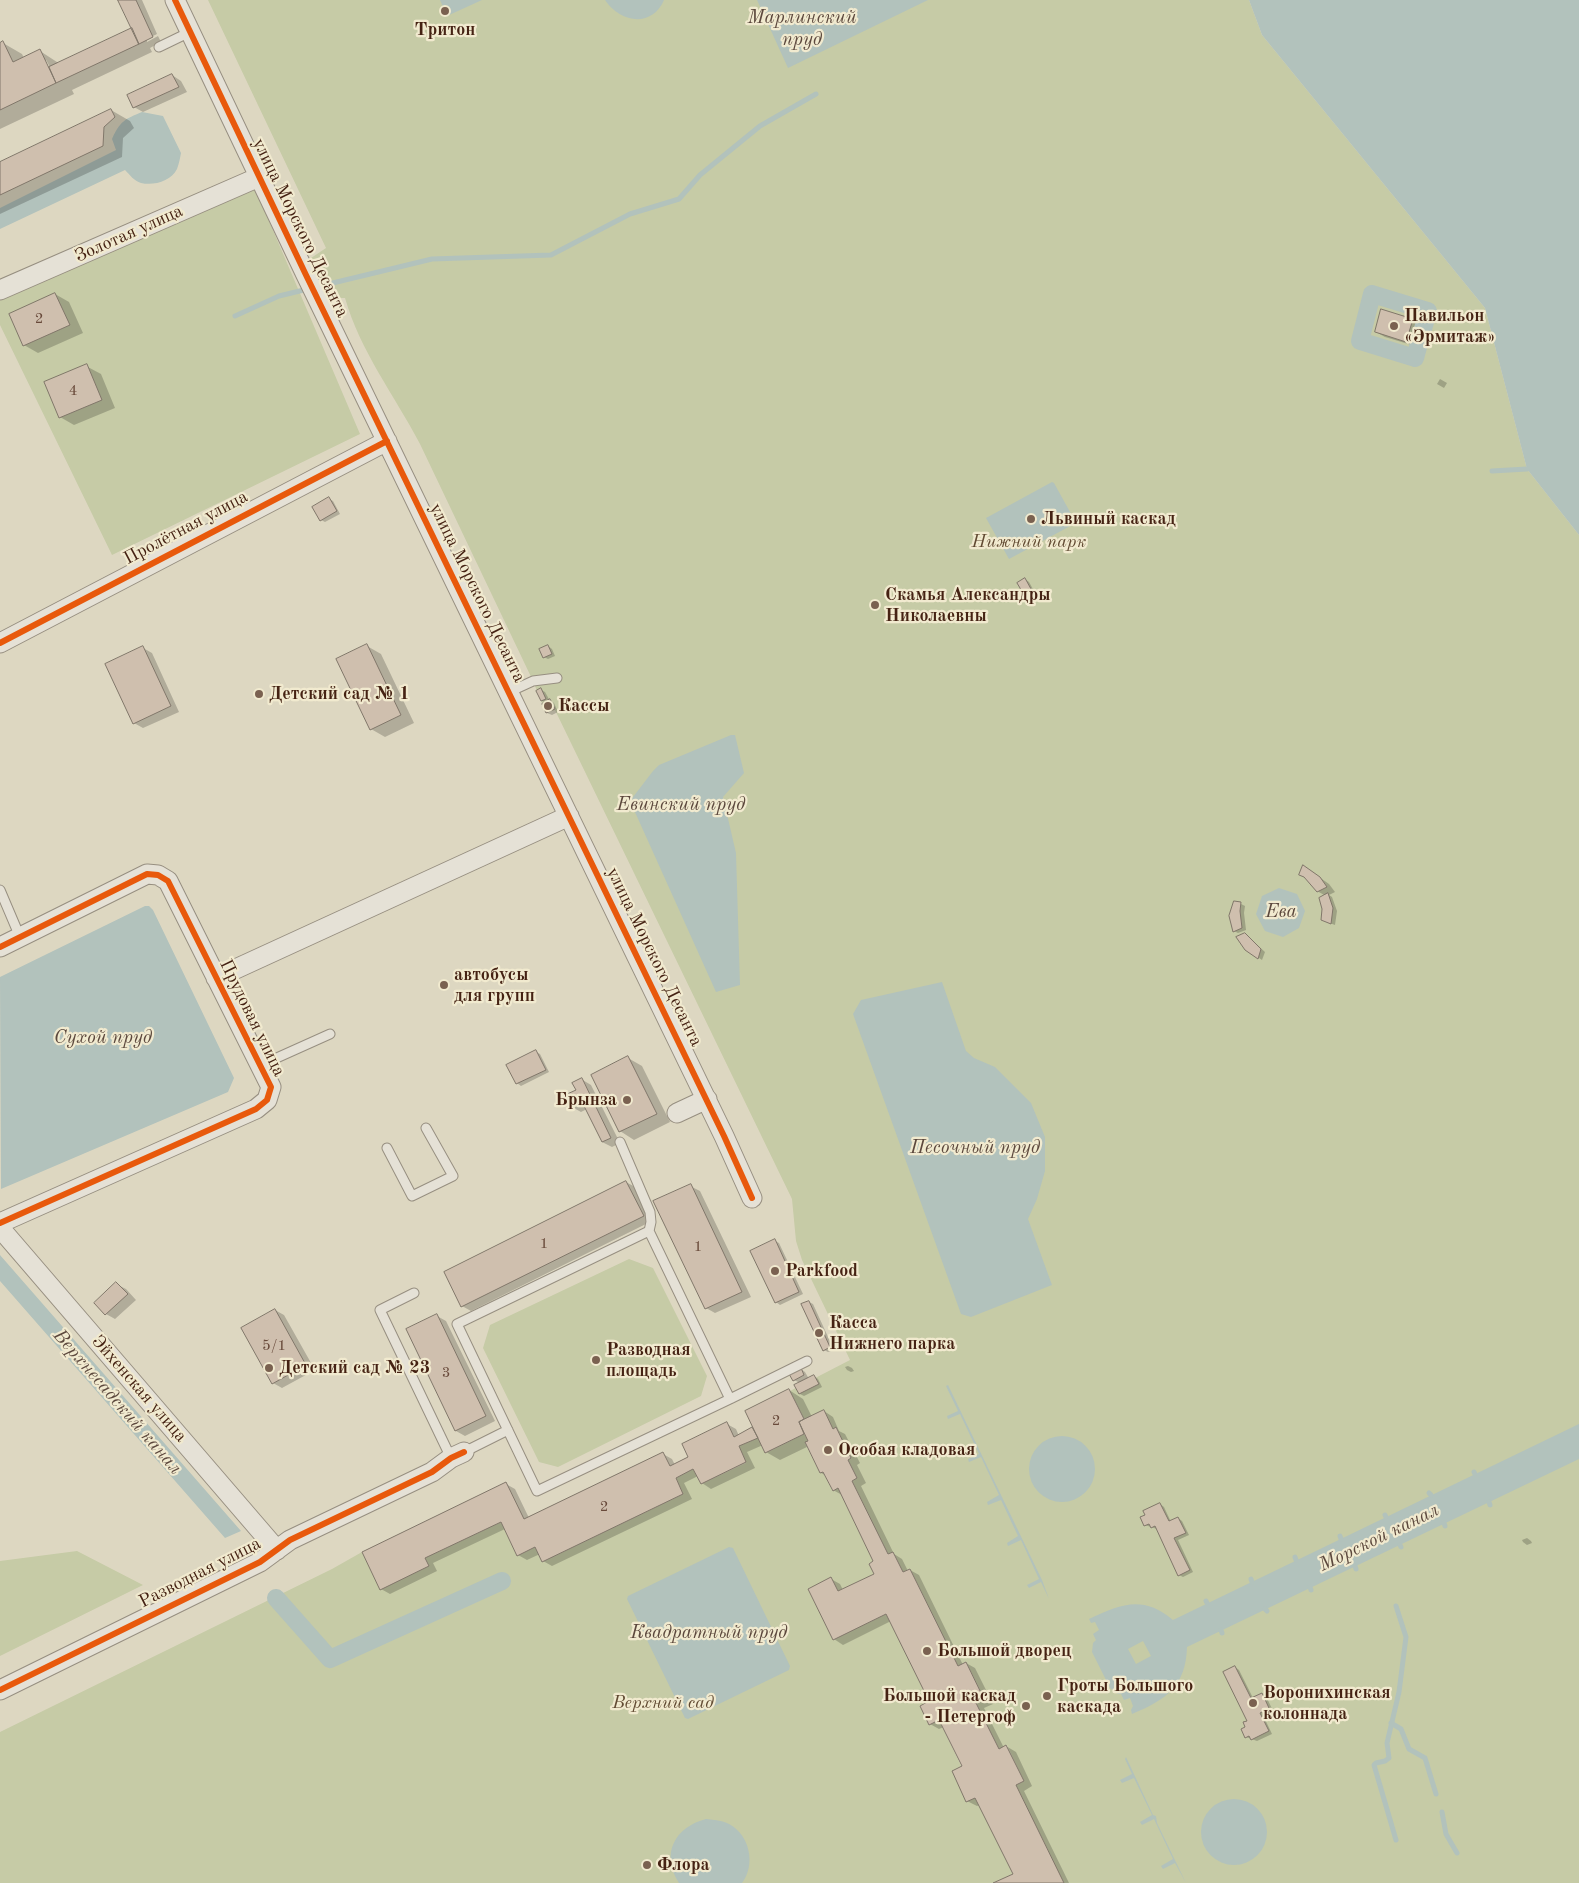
<!DOCTYPE html>
<html>
<head>
<meta charset="utf-8">
<style>
  body { margin:0 }
  canvas { display:block; background:#ddd7c1 }
</style>
</head>
<body>
<canvas width="1579" height="1883"></canvas>
<script>
const ctx = document.querySelector('canvas').getContext('2d');
ctx.lineJoin = 'round';
function fillPath(path, color) { ctx.fillStyle = color; ctx.fill(path, 'evenodd'); }
function stroke(path, color, width, dash) { ctx.strokeStyle = color; ctx.lineWidth = width; ctx.lineCap = dash ? 'butt' : 'round'; ctx.setLineDash(dash || []); ctx.stroke(path); }
function write(font, color, halo, rows, align = 'center') {
  ctx.font = font + ' "Old Standard TT",serif'; ctx.lineWidth = 4.5; ctx.setLineDash([]); ctx.textBaseline = 'middle'; ctx.strokeStyle = halo; ctx.fillStyle = color; for (const [text, x, y, turn = 0] of rows) {
    ctx.save(); ctx.translate(x, y); ctx.rotate((+turn || 0) * Math.PI / 180); ctx.textAlign = isNaN(turn) ? turn : align; if (halo) ctx.strokeText(text, 0, 0); ctx.fillText(text, 0, 0); ctx.restore();
  }
}
const green = new Path2D(`
  M208,0H1249L1262,35L1485,308L1527,469L1579,535V1883H1064L1016,1785L1024,1781L1007,1745L999,1749L976,1703L984,1698L966,1662L958,1666L910,1569L903,1572L893,1552L888,1554L852,1481L857,1478L848,1460L851,1458L836,1427L833,1429L824,1410L804,1419L790,1391L850,1360L802,1260L796,1241L792,1199L555,710L546,713L533,681L420,444C395,396 360,351 345,298H331C319,286 315,274 311,258L326,248Z
  M255,188L360,434L112,555L0,325V300Z
  M629,1259L653,1268L707,1376L701,1396L558,1467L539,1462L483,1348L490,1325Z
  M804,1434L808,1441L805,1443L820,1473L823,1472L832,1490L838,1488L873,1561L869,1564L874,1574L838,1591L831,1578L808,1589L833,1640L886,1614L929,1701L920,1706L929,1725L939,1720L1013,1874L993,1883H0V1732L332,1569L362,1552L380,1589L425,1558L501,1522L517,1556L535,1547L542,1562L683,1494L676,1478L693,1469L701,1484L746,1463L739,1446L758,1438L766,1453Z
  M77,1551L143,1585L0,1656V1561Z`);
const water = new Path2D(`
  M440,0H482L447,16Z
  M605,0H664C652,28 620,23 605,0Z
  M757,0H928L788,68Z
  M1249,0H1579V535L1527,469L1485,308L1262,35Z
  M142,112L163,116L181,153C180,158 179,164 177,169C171,181 154,186 141,183C134,181 130,175 125,170L0,229V208L116,150L112,139C120,121 125,119 142,112Z
  M1052,482L1054,483L1075,521L1074,524L1009,559L986,518Z
  M731,735H735L744,773L723,797L736,853L740,985L716,992L630,801L653,771L659,765Z
  M1279,888L1297,894L1305,911L1299,928L1283,937L1265,931L1256,914L1262,896Z
  M145,906H149L153,910L234,1078L228,1092L1,1189L0,977Z
  M942,982L966,1051L974,1058L995,1067L1031,1103L1045,1137V1171L1037,1199L1028,1219L1052,1285L971,1317L961,1314L853,1014L861,1000Z
  M0,1255L241,1531L225,1538L0,1281Z
  M948,1385L1042,1580L1049,1599L1041,1582L1029,1588L1027,1585L1039,1579L1021,1540L1008,1546L1007,1543L1018,1536L1001,1500L988,1505L987,1502L999,1495L981,1457L969,1462L968,1459L979,1454L960,1414L948,1419L947,1416L958,1411L946,1386Z
  M1579,1424V1459L1187,1647C1186,1686 1166,1700 1132,1714L1131,1710L1133,1706L1130,1698L1124,1700L1121,1694H1118L1110,1688L1092,1652L1093,1643L1096,1640L1093,1634L1099,1630L1095,1622L1091,1623L1089,1619C1121,1604 1143,1595 1173,1620ZM1143,1641L1151,1656L1136,1664L1128,1649Z
  M1029 1469a33 33 0 1 1 66 0a33 33 0 1 1-66 0Z
  M729,1547L733,1548L790,1666L789,1670L688,1719L685,1718L627,1599L628,1596Z
  M1126,1757L1153,1815L1156,1816L1157,1823L1186,1883L1175,1863L1163,1869L1161,1866L1173,1859L1154,1819L1142,1825L1140,1822L1152,1815L1134,1778L1122,1783L1120,1780L1132,1774L1125,1759Z
  M1201 1832a33 33 0 1 1 66 0a33 33 0 1 1-66 0Z
  M706,1819C714,1820 722,1820 729,1824C750,1835 756,1865 742,1883H679C660,1854 675,1827 706,1819Z`);
const shadow = new Path2D(`
  M120,0H142L157,34L147,39V42L158,36L161,42L150,48L152,52L72,90L74,94L0,129V44L3,43L22,54L24,58L40,51L60,64L133,29ZM46,60L51,69H48L44,61Z
  M172,75L181,81L187,92L143,112L134,107Z
  M111,110L130,121L134,128L123,138L122,157L0,214V163Z
  M55,294L69,302L83,333L38,353L24,345Z
  M1413,320L1422,325L1415,346L1385,337L1376,332Z
  M86,366L101,374L115,408L74,425L60,417Z
  M1440,379L1447,383L1444,388L1437,384Z
  M329,499L333,501L340,514L325,522L321,520Z
  M1025,579L1029,582L1034,591L1028,595L1024,593Z
  M367,646L381,654L414,723L385,737L371,729Z
  M548,646L552,649L555,656L548,659L544,657Z
  M143,648L152,653L179,712L143,728L134,723Z
  M541,690L545,692L550,701L554,703L558,712L552,715L547,713L543,704L546,703L542,701L538,691Z
  M1312,872L1329,884L1335,892L1329,895L1332,897L1337,911L1335,925L1327,922L1326,896L1317,891Z
  M1241,904L1245,906L1244,913L1246,930L1238,933L1234,931Z
  M1245,934L1265,952L1262,960L1246,949Z
  M536,1052L540,1054L549,1072L521,1086L517,1083Z
  M628,1058L642,1066L670,1122L634,1140L620,1131L592,1075Z
  M581,1079L591,1085L620,1143L612,1147L602,1142L587,1109L581,1112L572,1107Z
  M626,1182L635,1187L652,1221L471,1311L462,1306Z
  M690,1186L700,1191L751,1297L715,1313L706,1308Z
  M775,1241L779,1243L803,1294L780,1305L776,1302Z
  M116,1284L126,1289L136,1300L115,1319L106,1314Z
  M809,1302L813,1304L834,1350L828,1352L824,1350Z
  M275,1310L284,1315L315,1370L282,1388L273,1383Z
  M437,1316L446,1321L495,1421L465,1436L456,1431Z
  M848,1366L852,1368L854,1371L851,1372L847,1370L845,1367Z
  M801,1369L805,1372L809,1379L814,1376L818,1379L822,1387L804,1396L800,1394L796,1386L800,1383L794,1380Z
  M789,1390L803,1399L812,1417L824,1411L833,1417L839,1431L845,1434L860,1463L857,1465L866,1483L861,1486L894,1554L902,1559L908,1571L910,1570L919,1575L963,1665L966,1663L975,1668L993,1704L984,1708L1004,1748L1006,1746L1016,1752L1032,1786L1024,1791L1069,1883H996L1015,1874L980,1805L977,1806L967,1801L964,1767L944,1727L939,1729L930,1724L931,1702L891,1621L843,1645L834,1639L831,1579L840,1584L843,1590L876,1574L875,1562L842,1495L833,1490L827,1476L821,1473L809,1446L780,1460L766,1452L763,1445L747,1452L755,1468L711,1489L702,1483L698,1476L684,1483L692,1499L552,1566L543,1561L540,1554L527,1560L518,1555L505,1529L433,1563L437,1571L390,1594L381,1589L506,1484L515,1489L529,1518L663,1454L672,1459L675,1465L689,1458L727,1424L736,1429L739,1436L754,1428Z
  M1160,1504L1164,1507L1171,1522L1178,1518L1182,1521L1189,1535L1178,1540L1193,1572L1183,1577L1179,1575L1157,1529L1145,1525Z
  M1527,1538L1531,1541L1532,1543L1527,1545L1523,1542L1522,1540Z
  M1235,1667L1239,1670L1253,1698L1262,1694L1266,1696L1273,1711L1263,1715L1272,1734L1257,1741L1246,1737L1249,1721Z`);
const stream = new Path2D(`
  M235,316L279,296L432,259L551,255L630,214L679,199L700,175L760,126L816,94
  M1492,471L1527,469
  M1474,1472L1475,1474
  M1429,1493L1431,1495
  M1489,1502L1490,1505
  M1385,1515L1386,1517
  M1444,1523L1445,1526
  M1340,1536L1341,1539
  M1400,1545L1401,1547
  M1295,1557L1296,1560
  M1355,1566L1356,1569
  M1251,1579L1252,1582
  M1310,1587L1311,1590
  M1206,1601L1207,1603
  M1396,1606L1406,1637L1399,1692L1387,1743L1389,1758L1385,1761L1376,1763L1374,1765L1396,1840
  M1265,1609L1267,1611
  M1221,1630L1222,1633
  M1391,1723L1401,1729L1409,1749L1425,1758L1436,1794
  M1442,1812L1446,1834L1457,1853`);
const canal = new Path2D(`
  M1372,294L1428,311L1415,358L1360,341Z
  M276,1598L330,1659L502,1581`);
const building = new Path2D(`
  M118,0H136L153,37L139,44Z
  M132,28L139,44L56,83L49,67Z
  M3,41L13,62L40,49L56,83L0,110V43Z
  M172,74L179,87L133,108L127,95Z
  M111,109L115,117L104,127L103,146L0,195V162Z
  M55,293L70,325L23,346L9,314Z
  M1381,309L1413,319L1406,342L1375,332Z
  M87,364L102,400L59,418L44,382Z
  M329,497L337,511L320,521L312,507Z
  M1025,578L1031,589L1023,593L1017,583Z
  M367,644L401,715L370,730L336,659Z
  M548,645L552,654L543,658L539,649Z
  M143,646L171,706L133,724L105,664Z
  M541,688L546,699L541,701L536,691Z
  M550,699L555,709L546,713L542,704Z
  M1303,865L1320,877L1327,887L1317,892L1304,877L1299,875Z
  M1328,893L1333,908L1331,924L1321,920L1322,909L1319,898Z
  M1234,901L1241,902L1240,911L1242,928L1233,932L1229,916Z
  M1245,933L1261,949L1258,959L1245,950L1236,937Z
  M536,1050L546,1070L516,1084L506,1065Z
  M628,1056L657,1114L619,1132L591,1075Z
  M582,1078L611,1138L602,1142L582,1102L571,1108L565,1095L576,1090L572,1083Z
  M626,1181L644,1216L461,1307L444,1272Z
  M691,1184L742,1292L705,1309L653,1201Z
  M775,1239L799,1292L775,1303L750,1251Z
  M116,1282L128,1294L105,1315L94,1303Z
  M809,1301L830,1347L823,1351L801,1304Z
  M275,1309L306,1365L272,1384L241,1328Z
  M437,1314L486,1416L455,1431L406,1329Z
  M801,1368L804,1375L793,1381L789,1374Z
  M814,1375L819,1384L799,1394L794,1385Z
  M789,1389L804,1419L799,1422L804,1434L765,1453L745,1411Z
  M824,1410L833,1429L836,1427L851,1458L848,1460L857,1478L852,1481L888,1554L893,1552L903,1572L910,1569L958,1666L966,1662L984,1699L976,1703L999,1749L1006,1745L1024,1781L1016,1785L1064,1883H993L1013,1874L975,1798L966,1802L952,1771L962,1766L939,1720L929,1725L920,1706L929,1701L886,1614L833,1640L808,1589L831,1577L838,1591L874,1574L869,1564L873,1561L838,1488L833,1491L823,1472L820,1473L805,1442L808,1441L799,1422Z
  M727,1422L734,1437L752,1427L758,1438L739,1446L746,1462L701,1484L693,1469L676,1478L683,1494L542,1562L535,1547L517,1556L501,1522L425,1558L429,1566L380,1590L362,1552L506,1482L524,1519L663,1452L670,1466L688,1457L682,1444Z
  M1160,1503L1169,1521L1178,1517L1186,1533L1174,1538L1190,1570L1178,1576L1155,1526L1151,1528L1149,1524L1144,1526L1140,1517L1145,1515L1143,1511Z
  M1235,1666L1251,1698L1262,1693L1269,1708L1260,1713L1269,1731L1251,1740L1249,1736L1245,1738L1241,1729L1245,1727L1243,1722L1247,1721L1223,1672Z`);
const lane = new Path2D(`
  M159,47L190,32
  M509,692L533,681L557,678
  M0,890L20,937
  M261,1065L330,1034
  M620,1142L650,1212L651,1222L649,1231L730,1399L537,1491L457,1324L649,1231
  M387,1148L412,1196L453,1176L426,1128
  M414,1293L380,1310L451,1458
  M730,1399L807,1361
  M464,1452L508,1430`);
const street = new Path2D(`
  M175,0L306,275L724,1136L752,1198
  M0,290L259,177
  M0,643L387,441
  M0,947L147,874L158,875L168,881L271,1087L267,1100L256,1109L0,1223
  M216,978L569,816
  M677,1113L707,1099
  M0,1228L277,1550
  M0,1690L260,1562L290,1540L432,1472L451,1458L464,1452`);
const cycleway = new Path2D(`
  M175,0L306,275L724,1136L752,1198
  M0,643L387,441
  M0,947L147,874L158,875L168,881L271,1087L267,1100L256,1109L0,1223
  M0,1690L260,1562L290,1540L432,1472L451,1458L464,1452`);
const markers = [
  [445,11,5,"#7a6150"],
  [1394,326,5,"#7a6150"],
  [1031,519,5,"#7a6150"],
  [875,605,5,"#7a6150"],
  [259,694,5,"#7a6150"],
  [548,706,5,"#7a6150"],
  [444,985,5,"#7a6150"],
  [627,1100,5,"#7a6150"],
  [775,1271,5,"#7a6150"],
  [819,1333,5,"#7a6150"],
  [596,1360,5,"#7a6150"],
  [269,1368,5,"#7a6150"],
  [828,1450,5,"#7a6150"],
  [927,1651,5,"#7a6150"],
  [1047,1696,5,"#7a6150"],
  [1253,1703,5,"#7a6150"],
  [1026,1706,5,"#7a6150"],
  [647,1865,5,"#7a6150"]
];
const numberNames = [
  ["2",39,319],
  ["4",73,391],
  ["1",544,1244],
  ["1",698,1247],
  ["5/1",274,1346],
  ["3",446,1373],
  ["2",776,1421],
  ["2",604,1507]
];
const poiNames = [
  ["Тритон",445,30,"center"],
  ["Павильон",1404,316],
  ["«Эрмитаж»",1404,337],
  ["Львиный каскад",1041,519],
  ["Скамья Александры",885,595],
  ["Николаевны",885,616],
  ["Детский сад № 1",269,694],
  ["Кассы",558,706],
  ["автобусы",454,975],
  ["для групп",454,996],
  ["Брынза",617,1100,"right"],
  ["Parkfood",785,1271],
  ["Касса",829,1323],
  ["Нижнего парка",829,1344],
  ["Разводная",606,1350],
  ["площадь",606,1371],
  ["Детский сад № 23",279,1368],
  ["Особая кладовая",838,1450],
  ["Большой дворец",937,1651],
  ["Гроты Большого",1057,1686],
  ["каскада",1057,1707],
  ["Воронихинская",1263,1693],
  ["колоннада",1263,1714],
  ["Большой каскад",1016,1696,"right"],
  ["- Петергоф",1016,1717,"right"],
  ["Флора",657,1865]
];
const streetNames = [
  ["улица Морского Десанта",300,228,64],
  ["Золотая улица",129,234,-24],
  ["Пролётная улица",186,528,-28],
  ["улица Морского Десанта",477,593,64],
  ["улица Морского Десанта",654,957,64],
  ["Прудовая улица",252,1018,64],
  ["Эйхенская улица",139,1389,49],
  ["Разводная улица",200,1573,-27]
];
const parkNames = [
  ["Нижний парк",1029,542],
  ["Верхний сад",663,1703]
];
const waterNames = [
  ["Марлинский",802,18],
  ["пруд",802,40],
  ["Евинский пруд",681,805],
  ["Ева",1281,912],
  ["Сухой пруд",103,1038],
  ["Песочный пруд",975,1148],
  ["Верхнесадский канал",117,1402,49],
  ["Морской канал",1379,1538,-26],
  ["Квадратный пруд",709,1633]
];
fillPath(green, '#c6cba6');
fillPath(water, '#b2c2bc');
fillPath(shadow, '#0003');
stroke(stream, '#b2c2bc', 5);
stroke(canal, '#b2c2bc', 18);
fillPath(building, '#cfbfae');
stroke(building, '#81776a', 1);
stroke(lane, '#978f81', 11);
stroke(street, '#978f81', 21);
stroke(lane, '#e5e1d6', 9);
stroke(street, '#e5e1d6', 19);
stroke(cycleway, '#e8590c', 6);
for (const [x, y, r, color] of markers) { const dot = new Path2D(); dot.arc(x, y, r, 0, 2 * Math.PI); ctx.fillStyle = color; ctx.fill(dot); stroke(dot, '#f1eacf', 2); }
write('15px', '#68493a', null, numberNames);
write('bold 18px', '#452213', '#f1eacf', poiNames, 'left');
write('18px', '#452213', '#f1eacf', streetNames);
write('italic 18px', '#614a32', '#f1eacf', parkNames);
write('italic 19px', '#5c483d', '#f1eacf', waterNames);
</script>
</body>
</html>
